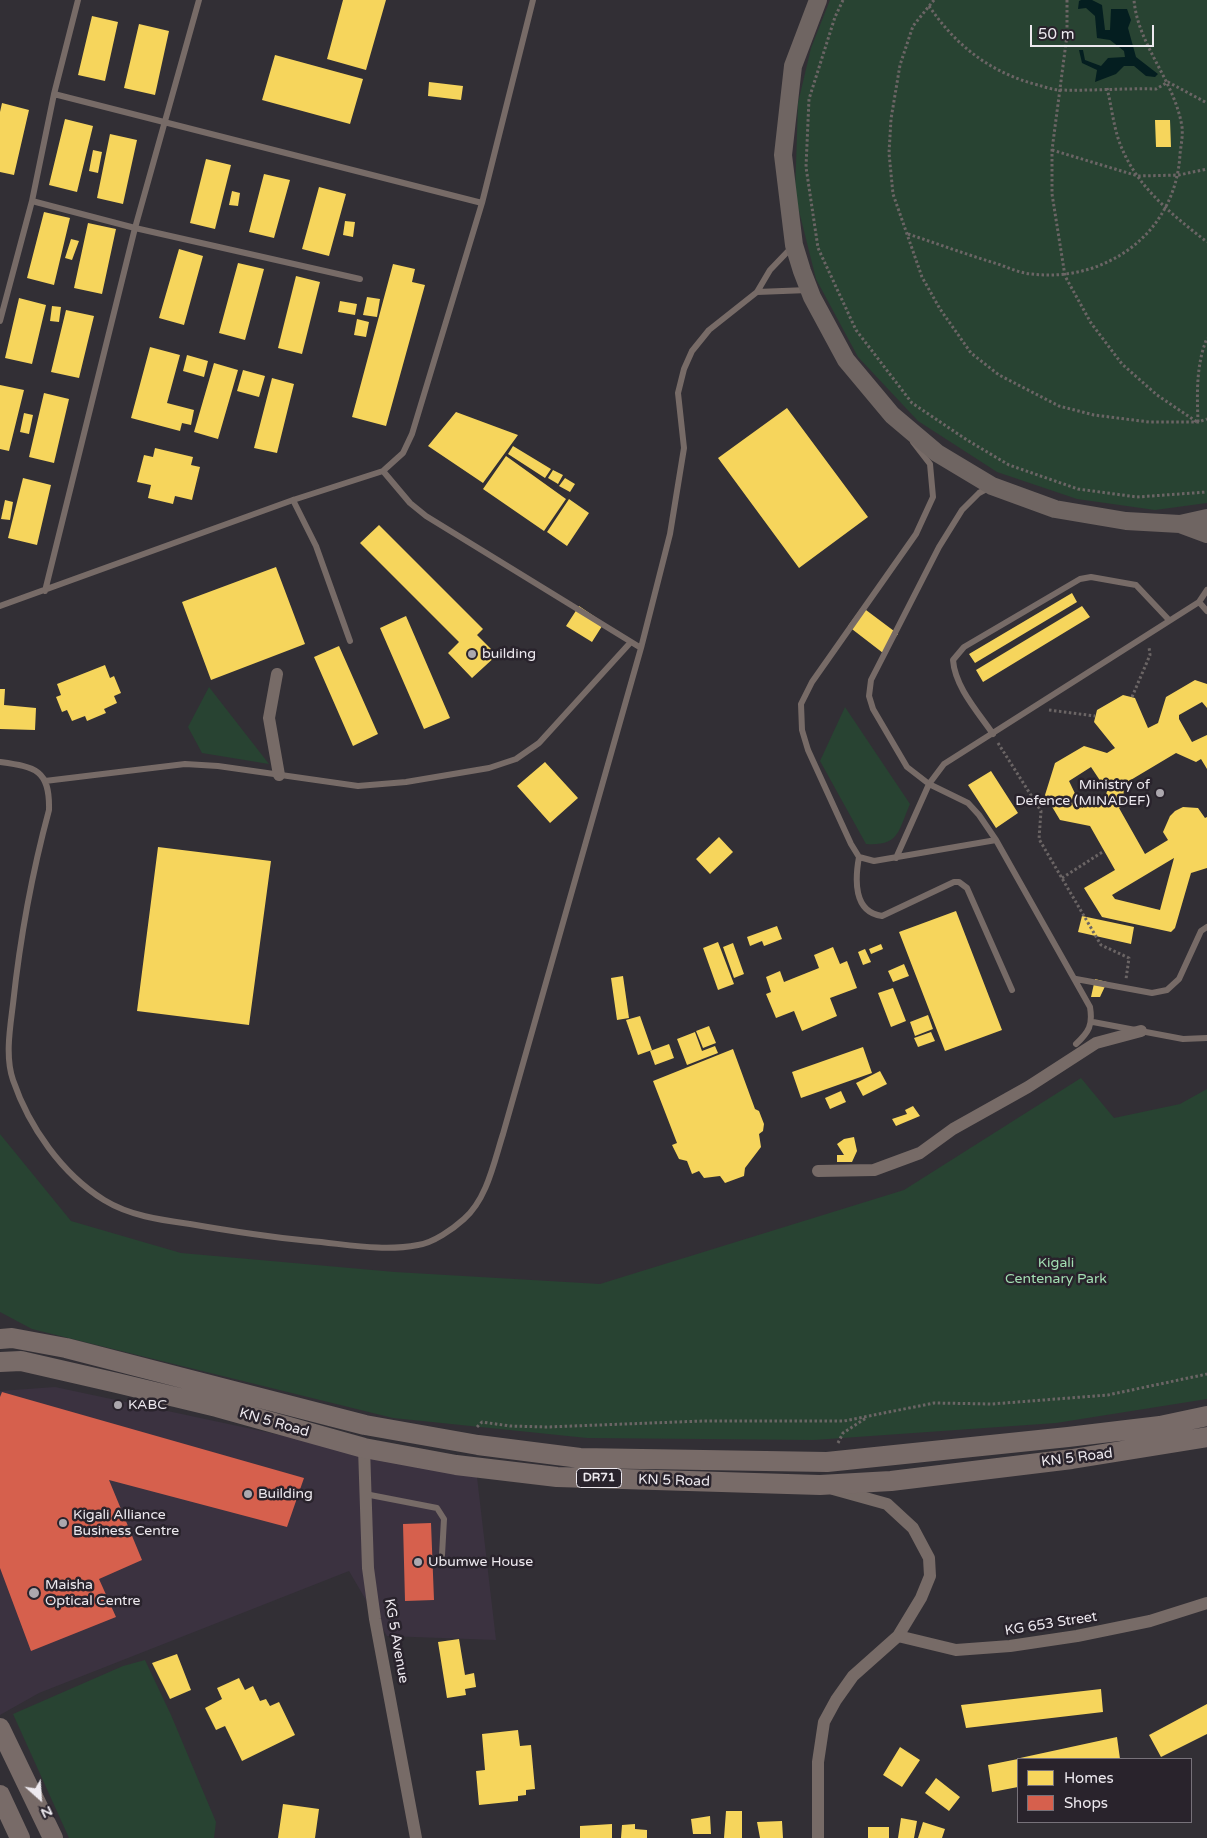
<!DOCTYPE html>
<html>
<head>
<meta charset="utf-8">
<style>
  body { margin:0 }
  #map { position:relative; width:1207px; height:1838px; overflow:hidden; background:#322f35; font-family:"Varela Round",sans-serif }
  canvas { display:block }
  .legend { position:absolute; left:1017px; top:1758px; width:175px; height:65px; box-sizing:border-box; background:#29232c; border:1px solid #77727a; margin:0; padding:6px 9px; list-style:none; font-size:15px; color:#ede9ef }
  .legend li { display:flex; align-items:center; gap:10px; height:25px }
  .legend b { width:25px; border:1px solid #77727a }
  .north { position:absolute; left:15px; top:1773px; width:50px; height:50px; -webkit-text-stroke:4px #29232c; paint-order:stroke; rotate:154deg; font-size:14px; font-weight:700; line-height:20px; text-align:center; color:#ede9ef }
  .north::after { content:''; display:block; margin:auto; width:18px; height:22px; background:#ede9ef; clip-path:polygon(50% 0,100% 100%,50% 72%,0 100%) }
  .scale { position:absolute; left:1030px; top:25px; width:124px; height:22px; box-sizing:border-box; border:2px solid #ede9ef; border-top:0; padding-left:6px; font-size:15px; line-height:18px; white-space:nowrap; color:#ede9ef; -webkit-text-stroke:4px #29232c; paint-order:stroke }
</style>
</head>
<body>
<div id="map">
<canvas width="1207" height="1838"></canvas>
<ul class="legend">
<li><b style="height:14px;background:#f6d55c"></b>Homes</li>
<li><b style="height:14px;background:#d6604d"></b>Shops</li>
</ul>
<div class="north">N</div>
<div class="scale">50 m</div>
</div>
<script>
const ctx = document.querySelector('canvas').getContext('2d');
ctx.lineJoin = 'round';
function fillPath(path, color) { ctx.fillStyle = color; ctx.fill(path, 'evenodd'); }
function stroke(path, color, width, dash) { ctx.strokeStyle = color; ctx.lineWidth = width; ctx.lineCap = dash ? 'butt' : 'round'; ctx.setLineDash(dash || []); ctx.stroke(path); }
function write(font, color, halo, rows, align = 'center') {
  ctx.font = font + ' "Varela Round",sans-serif'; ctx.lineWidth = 5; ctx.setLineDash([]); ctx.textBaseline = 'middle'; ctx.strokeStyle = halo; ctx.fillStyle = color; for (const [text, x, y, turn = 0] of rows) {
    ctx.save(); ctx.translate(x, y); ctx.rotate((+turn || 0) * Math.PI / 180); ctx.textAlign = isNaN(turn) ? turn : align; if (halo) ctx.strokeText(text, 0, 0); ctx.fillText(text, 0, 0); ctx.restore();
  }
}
const built = new Path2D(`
  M55,1387L477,1477L496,1640L387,1636L349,1571L39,1693L0,1715V1391Z`);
const green = new Path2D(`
  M830,0H1207V503L1155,510L1077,499L997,472L918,421L858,357L816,279L795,195L798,103L811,48Z
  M209,687L269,764L202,753L188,727Z
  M845,707L910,804C898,831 900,846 866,844L820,761Z
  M1081,1078L1114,1118L1180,1104L1207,1089V1399L1056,1423L814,1440L587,1438L393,1418L32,1329L0,1312V1134L71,1221L181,1253L395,1272L600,1284L904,1190Z
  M145,1660L171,1715L216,1822L214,1838H69L13,1714L123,1666Z`);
const water = new Path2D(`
  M1081,0H1092L1102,5L1105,30H1110L1111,9H1127L1131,20L1128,28L1136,57L1158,74L1155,77L1146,76L1134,66H1124L1116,74L1095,82L1097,70L1082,63L1079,50H1083L1085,60L1101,66L1108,58L1125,57L1124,51L1110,40L1097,38L1095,16L1086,8L1078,9L1079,1Z`);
const homes = new Path2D(`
  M343,0H386L366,70L327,59Z
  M92,16L118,22L105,81L78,75Z
  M139,24L169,31L155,95L124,88Z
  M275,55L363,79L350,124L262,100Z
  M429,82L463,86L461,100L428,96Z
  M2,103L29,110L14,175L0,172V112Z
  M65,119L93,126L77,192L49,185Z
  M1155,120H1170L1171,147H1156Z
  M110,134L137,140L123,204L97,198Z
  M93,150L102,152L98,173L89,171Z
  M206,159L231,165L215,229L190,223Z
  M264,174L290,180L274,238L249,232Z
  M319,187L346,194L329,256L302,249Z
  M232,191L240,193L238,206L229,205Z
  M44,212L70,218L54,285L27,278Z
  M345,221L355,222L353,237L343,235Z
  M88,223L116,229L102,294L74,288Z
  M71,239L79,241L72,260L65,258Z
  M179,249L203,256L184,325L159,318Z
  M238,263L264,269L245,340L219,333Z
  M393,264L415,269L412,282L425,285L386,426L352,417Z
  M296,276L320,282L302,354L278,348Z
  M367,297L380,299L377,317L363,315Z
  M19,298L46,305L32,364L5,358Z
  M340,301L357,304L355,315L338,312Z
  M52,306L61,307L59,322L50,321Z
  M66,310L94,316L79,378L51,372Z
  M357,319L369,322L366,337L354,335Z
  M150,347L180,355L167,403L194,410L191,425L182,423L180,431L131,418Z
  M187,355L208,361L204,377L183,371Z
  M214,363L238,370L218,439L194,432Z
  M243,370L265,376L259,397L237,391Z
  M272,378L294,384L277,453L254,448Z
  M0,385L24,390L9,451L0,449Z
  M44,393L69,399L54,463L29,457Z
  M787,408L868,517L799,568L718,458Z
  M456,412L518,435L483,483L428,446Z
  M24,413L33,415L29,434L20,432Z
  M513,446L551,469L545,478L508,454Z
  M155,448L193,457L191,465L200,467L192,500L175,496L173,504L148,498L151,485L137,482L144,455L153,457Z
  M506,456L566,499L544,531L483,489Z
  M553,470L563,475L558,484L548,478Z
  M23,478L51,485L37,545L8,538Z
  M565,478L575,484L570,492L559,486Z
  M569,499L589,513L567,546L547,532Z
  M5,500L13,502L10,520L1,519Z
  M379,525L483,629L477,635L497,655L472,678L448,653L459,642L360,543Z
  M276,567L305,644L211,680L182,602Z
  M1072,593L1077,602L975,663L969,654Z
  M579,606L604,623L592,642L566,626Z
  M1082,606L1090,617L983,682L976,670Z
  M862,607L898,634L883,653L848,626Z
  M406,616L450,718L424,729L380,628Z
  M339,646L378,734L353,746L314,657Z
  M105,665L110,678L114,676L121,693L114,696L117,703L104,709L106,713L87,721L85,716L72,721L67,710L62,712L56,697L61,695L57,684Z
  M1195,680L1207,684V708L1202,702L1179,715V719L1192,742L1207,735V769L1201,759L1196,762L1176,753L1124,784L1123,806L1119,808L1145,854L1168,840L1163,832L1170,816L1175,811L1183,807L1198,808L1205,818L1207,817V868L1191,873L1175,928L1171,932L1102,917L1084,888L1115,870L1090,826L1060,820L1045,795L1055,763L1084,746L1107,753L1115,748L1094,722L1097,710L1123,695L1135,698L1148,728L1158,723L1166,697ZM1091,767L1107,791L1106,795L1082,808L1069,781ZM1174,858L1160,910L1115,899L1112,895Z
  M0,689H5L4,705L36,708L35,730L0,729Z
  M545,762L578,798L550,823L517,786Z
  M991,771L1018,813L996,828L968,785Z
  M719,837L733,852L710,874L696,859Z
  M158,847L271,861L249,1025L137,1011Z
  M956,911L1002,1030L945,1051L899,932Z
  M1082,916L1134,927L1131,944L1078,932Z
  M777,926L782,939L764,946L762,941L750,946L747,937Z
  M718,942L734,984L718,990L703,948Z
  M733,943L744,974L734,978L723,947Z
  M881,944L883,949L871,954L869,949Z
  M833,947L840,964L847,961L857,988L830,998L837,1016L802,1031L794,1011L776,1018L766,994L771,992L766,977L780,971L784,982L819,968L814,955Z
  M865,949L871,962L863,965L858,952Z
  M904,964L909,976L893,982L888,971Z
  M623,976L629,1018L617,1020L611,978Z
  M1095,979L1107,982L1100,997H1091Z
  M893,988L906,1021L891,1027L878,993Z
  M928,1015L933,1029L915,1036L910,1022Z
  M640,1016L652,1050L638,1055L626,1020Z
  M709,1026L716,1043L703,1048L696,1031Z
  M695,1032L702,1051L715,1046L718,1053L687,1065L677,1039Z
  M931,1032L935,1041L918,1047L914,1038Z
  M669,1044L674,1058L655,1065L650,1051Z
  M863,1047L872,1073L801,1098L792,1072Z
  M733,1049L755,1109L759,1111L764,1124L763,1131L759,1134L761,1147L745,1168L744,1176L725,1183L720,1176L704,1178L699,1171L692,1174L687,1161L679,1159L672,1145L677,1143L653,1081Z
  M880,1071L887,1084L863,1096L856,1083Z
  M841,1091L846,1102L830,1109L825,1098Z
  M913,1106L920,1116L896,1126L892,1119L907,1114L905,1110Z
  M854,1137L857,1151L852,1162H837V1155H844L837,1144L844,1139Z
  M459,1639L465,1675L474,1673L476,1687L465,1689L466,1695L447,1698L438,1642Z
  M177,1654L191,1690L170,1699L152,1663Z
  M239,1678L245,1690L253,1686L260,1701L266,1699L270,1706L279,1702L295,1735L242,1761L225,1726L216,1730L205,1708L222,1699L217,1688Z
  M1101,1689L1103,1712L966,1728L961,1705Z
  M1207,1704V1734L1161,1757L1149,1735Z
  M518,1730L520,1746L531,1745L535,1789L526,1790V1795L518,1796V1801L479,1805L476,1771L485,1770L482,1734Z
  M1117,1737L1120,1759H1020V1758Z
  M900,1747L920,1760L902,1787L883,1775Z
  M1018,1759V1787L992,1792L988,1765Z
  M936,1778L960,1797L949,1811L925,1793Z
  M283,1804L319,1809L315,1838H278Z
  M726,1811H742V1838H724Z
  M710,1816L711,1834H693L691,1819Z
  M901,1818L917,1821L914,1838H898Z
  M782,1821L783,1838H760L757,1822Z
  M923,1822L945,1829L942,1838H918Z
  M612,1824V1838H580V1826Z
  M635,1824V1829L647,1830V1838H621L622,1825Z
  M868,1827H889V1838H868Z`);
const shops = new Path2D(`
  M2,1392L304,1478L287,1527L109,1480L142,1560L99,1579L116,1617L31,1651L0,1568V1397Z
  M431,1523L434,1600L405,1601L403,1524Z`);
const path = new Path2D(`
  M843,0L835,17L809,99L806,167L818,248L856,330L912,403L967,440L1009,465L1078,489L1137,497L1207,492
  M934,0L913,26L900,65L891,119L889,153L893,194L922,277L940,309L971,353L999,375L1059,406L1094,415L1149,422H1198L1207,419
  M1067,0V35L1052,150V194L1065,276L1091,323L1122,364L1157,395L1197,422
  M929,6C956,46 991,73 1038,85C1045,87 1053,90 1061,90C1092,91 1125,88 1156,89L1168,82L1207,103
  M1107,88C1111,104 1113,122 1118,138C1133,184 1170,213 1207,242
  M1052,150L1138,176L1179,175L1207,169
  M908,234C938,244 968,255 998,264C1009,268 1020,273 1031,274C1107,283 1176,232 1180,154C1181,145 1183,136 1182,127C1175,81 1138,46 1134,0
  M1198,422C1197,393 1196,365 1207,338
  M1132,697L1150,655L1149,647
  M1049,710L1095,716
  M998,743L1041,811L1039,839L1101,945L1129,958L1126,979
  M1062,878L1104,851
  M477,1427L482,1422L510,1426L547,1427L703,1421H844L934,1403L992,1404L1108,1395L1207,1374
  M838,1443L843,1433L866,1418`);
const service = new Path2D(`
  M54,94L482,203
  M32,201L135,228L360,279
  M757,292L808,290
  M0,321L32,201L54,94L78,0
  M913,442L930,464L933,497L916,534L812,682L801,704L802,730L808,750L851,844L859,857L874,861L996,840
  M383,471L410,503L426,516L641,648
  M990,487L979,493L962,510L939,547L871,680L869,696L873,709L907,767L929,784L968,803L979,815L996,840L1090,1007C1093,1025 1089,1032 1076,1044
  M293,500L316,546L350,641
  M45,591L135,228L199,0
  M1199,602L1207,611
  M0,606L293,500L383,471L403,453L412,434L482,203L533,0
  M993,734C978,712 955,687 953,660L964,647L1080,579L1091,577L1136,585L1169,620
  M0,762C35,767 50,769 49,810C32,873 20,939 13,1004C10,1028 5,1057 13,1080C29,1127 62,1174 104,1200C130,1216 161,1220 190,1224C230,1231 270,1237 310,1241C346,1244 382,1252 418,1245C433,1243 453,1229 464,1219C487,1199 494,1162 503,1134L641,648L670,534L684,448L678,393L684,369L692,351L709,330L757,292L770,270L793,246
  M45,781L185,764L218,766L358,786L406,782L489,768L516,759L539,743L630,643
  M859,857C855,879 853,912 882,916L954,882H959L967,888L1012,990
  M896,858L929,784L944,764L1199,602L1207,590
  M1076,979L1152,993L1167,990L1179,979L1201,931L1207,927
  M1093,1022L1183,1039L1207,1038
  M365,1494L437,1508L444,1519L442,1555`);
const minor = new Path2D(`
  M277,674L269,718L279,775
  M818,1171L874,1170L920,1153L953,1129L1028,1087L1096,1043L1141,1031
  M364,1448L368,1568L375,1619L416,1838
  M898,1636L956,1650L1010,1646L1077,1636L1150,1621L1207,1603
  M818,1838V1762L824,1722L836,1700L853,1676L898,1636L921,1598L930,1576L929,1558L913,1528L887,1504L833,1489`);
const secondary = new Path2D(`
  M818,0L793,66L783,155L794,245L802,271L812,297L846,360L892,415L937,453L992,486L1055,509L1126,521L1180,524L1207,518
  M1180,524L1207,534`);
const primary = new Path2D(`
  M0,1339L12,1338L66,1348L365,1425L478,1445L580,1458L827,1462L1068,1437L1160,1426L1207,1416
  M0,1362L21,1361L117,1383L217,1407L364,1448L456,1465L557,1477L820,1485L891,1481L1072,1459L1207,1437
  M0,1728L53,1838
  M0,1795L20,1838`);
const markers = [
  [472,654,5,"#aca8ae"],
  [1160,793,5,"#aca8ae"],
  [118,1405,5,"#aca8ae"],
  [248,1494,5,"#aca8ae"],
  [63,1523,5,"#aca8ae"],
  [418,1562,5,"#aca8ae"],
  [34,1593,6,"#aca8ae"]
];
const shields = [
  [599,1478,45]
];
const shieldNames = [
  ["DR71",599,1478]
];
const poiNames = [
  ["building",482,654],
  ["Ministry of",1150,785,"right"],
  ["Defence (MINADEF)",1150,801,"right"],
  ["KABC",128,1405],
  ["Building",258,1494],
  ["Kigali Alliance",73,1515],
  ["Business Centre",73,1531],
  ["Ubumwe House",428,1562],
  ["Maisha",45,1585],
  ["Optical Centre",45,1601]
];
const parkNames = [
  ["Kigali",1056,1263],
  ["Centenary Park",1056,1279]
];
const streetNames = [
  ["KN 5 Road",274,1423,16],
  ["KN 5 Road",1077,1458,-7],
  ["KN 5 Road",674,1481,2],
  ["KG 653 Street",1051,1624,-9],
  ["KG 5 Avenue",396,1641,80]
];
fillPath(built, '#3b3240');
fillPath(green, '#284332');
fillPath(water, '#041e20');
fillPath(homes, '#f6d55c');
fillPath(shops, '#d6604d');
stroke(path, '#6b6565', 3, [2.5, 2.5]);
stroke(service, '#776b67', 6);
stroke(minor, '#776b67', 12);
stroke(secondary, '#6f6562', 18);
stroke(primary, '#786b68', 20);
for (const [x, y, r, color] of markers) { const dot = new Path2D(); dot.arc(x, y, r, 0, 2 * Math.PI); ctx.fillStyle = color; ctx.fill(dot); stroke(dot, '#29232c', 2); }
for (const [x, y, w] of shields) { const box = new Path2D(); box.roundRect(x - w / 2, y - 9.5, w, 19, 4); ctx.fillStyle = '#29232c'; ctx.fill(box); stroke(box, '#ede9ef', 1); }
write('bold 12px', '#ede9ef', null, shieldNames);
write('14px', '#ede9ef', '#29232c', poiNames, 'left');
write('14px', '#a2deb2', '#29232c', parkNames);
write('14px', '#ede9ef', '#29232c', streetNames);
</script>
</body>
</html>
